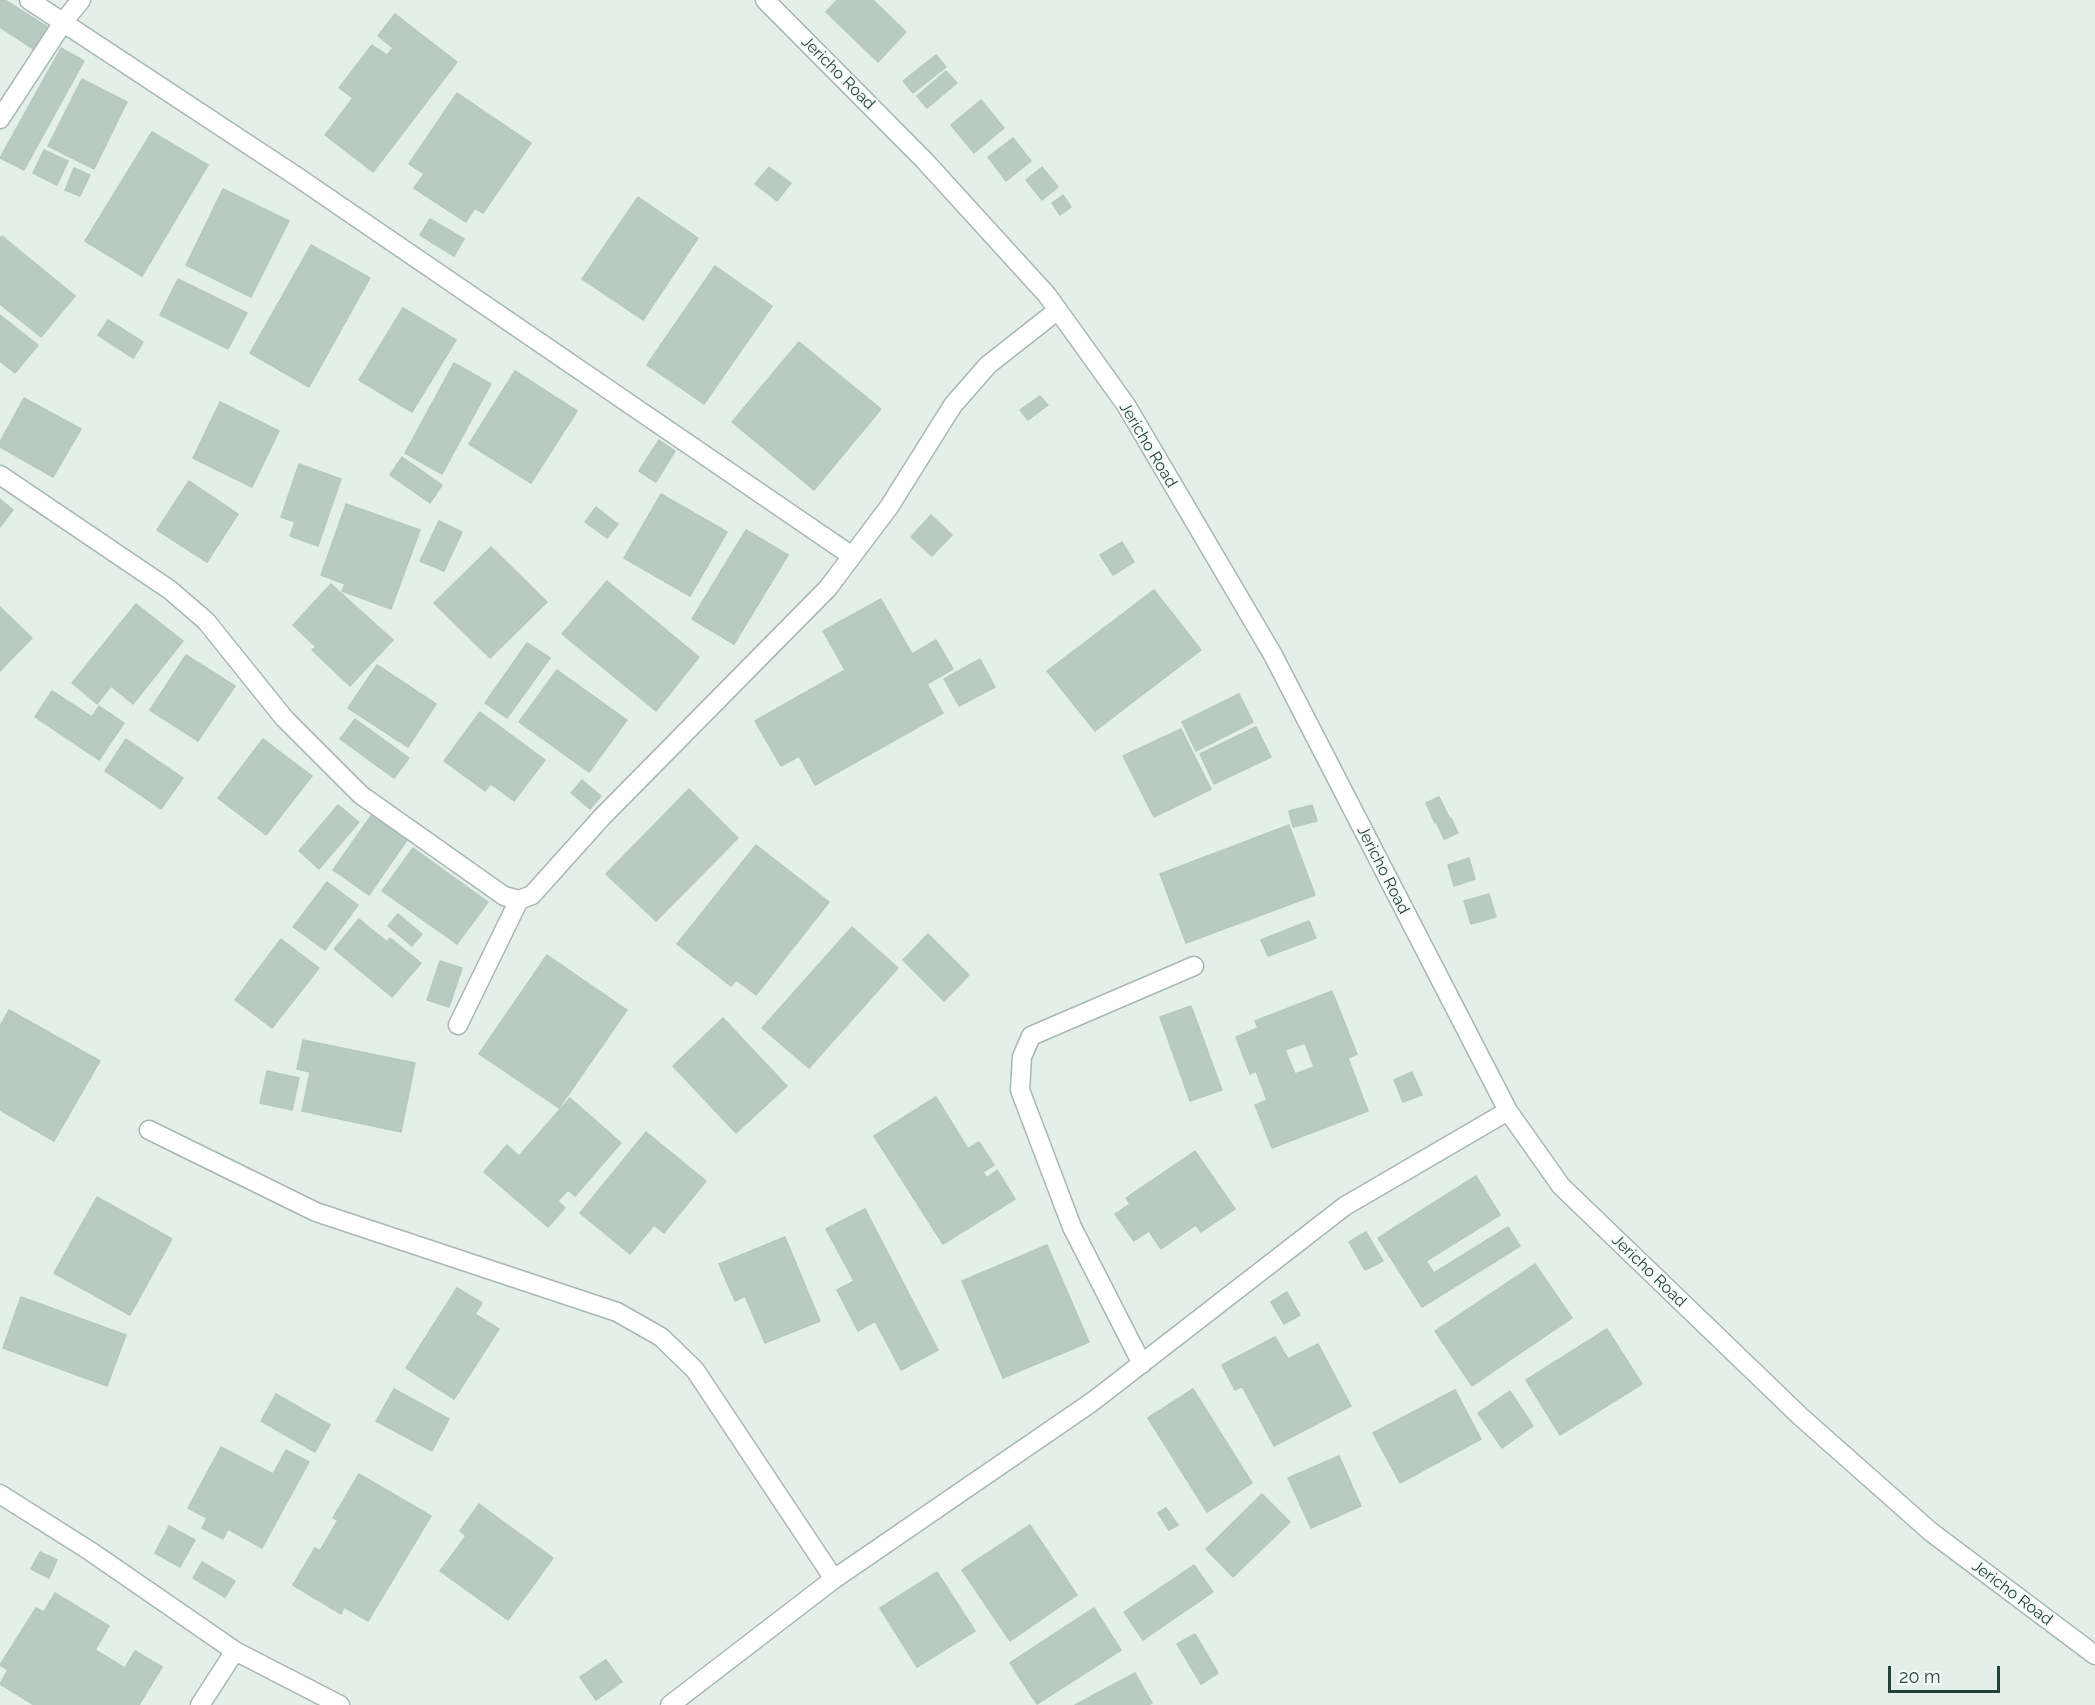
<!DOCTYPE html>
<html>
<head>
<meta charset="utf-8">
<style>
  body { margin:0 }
  #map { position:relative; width:2095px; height:1705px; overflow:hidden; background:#e4efe9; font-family:Raleway,sans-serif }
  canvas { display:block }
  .scale { position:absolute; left:1888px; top:1666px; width:112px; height:27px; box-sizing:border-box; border:3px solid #224237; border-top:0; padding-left:8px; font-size:18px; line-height:21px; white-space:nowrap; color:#224237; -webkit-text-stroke:4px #f5fbf8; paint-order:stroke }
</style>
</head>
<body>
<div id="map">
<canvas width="2095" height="1705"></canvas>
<div class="scale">20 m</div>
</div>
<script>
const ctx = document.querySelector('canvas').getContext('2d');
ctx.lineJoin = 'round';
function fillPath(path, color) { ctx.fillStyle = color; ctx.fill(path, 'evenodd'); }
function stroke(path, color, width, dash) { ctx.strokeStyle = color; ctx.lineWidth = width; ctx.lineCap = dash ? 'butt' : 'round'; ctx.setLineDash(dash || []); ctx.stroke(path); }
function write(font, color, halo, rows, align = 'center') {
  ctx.font = font + ' Raleway,sans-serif'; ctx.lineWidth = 4.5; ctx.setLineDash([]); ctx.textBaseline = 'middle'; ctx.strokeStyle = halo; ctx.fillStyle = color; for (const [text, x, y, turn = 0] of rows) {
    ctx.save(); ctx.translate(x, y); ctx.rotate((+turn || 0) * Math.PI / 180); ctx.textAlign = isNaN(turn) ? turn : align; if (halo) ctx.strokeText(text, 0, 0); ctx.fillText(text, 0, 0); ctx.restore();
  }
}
const building = new Path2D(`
  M0,0H5L49,28L35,50L0,27Z
  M837,0H873L906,32L878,62L826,12Z
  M395,14L457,62L373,172L325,135L353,98L339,88L372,45L387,55L393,48L378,36Z
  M61,48L84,61L24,170L0,158Z
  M936,55L946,67L913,93L903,81Z
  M946,71L957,83L927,108L917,96Z
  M82,79L127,102L94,169L48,146Z
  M457,93L531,143L483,213L475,208L466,222L414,188L424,174L409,164Z
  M981,100L1004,128L974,153L951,125Z
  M152,132L208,165L142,276L85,241Z
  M1013,138L1031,161L1006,181L988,157Z
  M44,150L68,161L57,185L33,173Z
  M769,167L791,183L777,201L755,184Z
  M1042,167L1058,187L1042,200L1026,180Z
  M74,168L90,175L80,196L65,190Z
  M223,189L289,221L251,297L186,265Z
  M1063,195L1071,207L1060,215L1052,203Z
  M638,197L698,238L643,320L582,279Z
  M430,219L464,239L454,256L420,235Z
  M2,236L75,296L41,337L0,304V238Z
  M311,245L370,278L309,387L250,353Z
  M715,266L772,306L704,404L647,365Z
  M178,279L247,313L228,349L160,315Z
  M403,308L456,340L412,412L359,380Z
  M0,315L38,345L15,373L0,361Z
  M108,320L143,342L133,358L98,335Z
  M799,342L881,409L814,490L732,422Z
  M454,363L491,384L442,474L405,453Z
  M515,371L577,411L531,483L469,444Z
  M1040,396L1048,405L1028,420L1020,410Z
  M24,398L81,429L53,477L0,447V442Z
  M220,402L279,431L252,487L193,458Z
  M659,440L675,451L656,482L639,471Z
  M402,457L442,485L430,503L390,475Z
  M299,464L341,479L318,546L290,536L295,522L281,517Z
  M189,481L238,514L207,562L157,530Z
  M661,494L727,532L690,596L624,558Z
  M0,499L13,510L0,527Z
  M346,504L420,530L391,609L342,591L345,584L321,575Z
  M596,507L618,524L607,538L585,522Z
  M931,515L952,535L932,556L911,537Z
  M439,521L462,532L444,571L420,561Z
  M746,530L788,555L734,644L692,619Z
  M1122,542L1134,562L1113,575L1100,555Z
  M491,547L547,602L490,658L434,603Z
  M607,581L699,657L656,711L562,634Z
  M331,584L393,640L350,686L312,650L316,647L293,625Z
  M1154,590L1201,650L1095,731L1047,671Z
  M881,599L912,654L936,640L953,669L927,684L943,713L815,785L799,756L781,766L755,721L845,670L823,631Z
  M136,604L183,641L133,704L111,686L97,704L72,683Z
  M0,607L32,638L0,671Z
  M527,643L550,658L507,718L485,703Z
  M186,655L235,686L198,741L150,710Z
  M980,659L995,687L959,706L944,679Z
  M377,665L436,704L408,747L348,708Z
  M557,670L627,720L589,772L519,722Z
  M52,691L92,717L99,706L124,723L99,760L35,717Z
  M1239,694L1253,722L1196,751L1182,722Z
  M480,712L545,760L514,801L491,784L485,791L444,761Z
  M355,719L409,758L394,778L340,739Z
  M1256,727L1271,757L1214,784L1200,754Z
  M1181,729L1211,789L1154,817L1123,756Z
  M126,739L183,778L161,809L105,771Z
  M263,739L312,776L266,835L218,798Z
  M582,780L601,796L590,809L571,793Z
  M689,789L738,838L656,921L606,874Z
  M1439,797L1449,817L1435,823L1426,803Z
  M338,805L359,822L319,869L299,851Z
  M1312,805L1317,821L1293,827L1289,811Z
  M373,813L409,837L369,895L333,870Z
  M1451,818L1458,833L1444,839L1437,824Z
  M1289,825L1315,895L1186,943L1160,874Z
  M756,845L829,902L756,995L736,980L731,986L677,944Z
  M413,848L488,902L457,944L382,891Z
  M1469,858L1475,879L1454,886L1448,865Z
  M327,882L358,905L325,950L293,927Z
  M1489,894L1496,917L1471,924L1464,901Z
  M398,914L422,934L412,946L388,926Z
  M359,919L387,942L390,938L421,963L392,997L334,949Z
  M1309,921L1316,938L1268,956L1261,940Z
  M852,927L898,968L809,1068L762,1028Z
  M928,934L969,975L944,1001L903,960Z
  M281,939L319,968L272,1028L235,1000Z
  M547,955L627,1010L559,1108L479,1054Z
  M440,961L462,968L449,1007L427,1000Z
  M1332,991L1357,1054L1348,1058L1368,1111L1272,1148L1255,1105L1267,1100L1256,1071L1250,1074L1236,1037L1258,1028L1255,1021ZM1305,1043L1314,1067L1295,1074L1285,1050Z
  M1191,1006L1222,1090L1190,1101L1160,1017Z
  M9,1010L100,1061L54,1141L0,1110V1026Z
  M723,1018L787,1086L736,1133L673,1066Z
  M303,1040L415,1063L401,1132L302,1111L310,1072L297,1069Z
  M267,1071L299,1078L292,1110L260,1103Z
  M1412,1072L1422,1095L1403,1102L1394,1080Z
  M936,1097L968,1149L979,1142L994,1165L983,1172L987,1178L997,1170L1015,1199L943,1244L874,1136Z
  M570,1098L621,1143L575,1196L568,1190L558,1201L565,1208L548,1227L484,1172L507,1145L519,1156Z
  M646,1132L706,1181L664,1233L654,1225L630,1254L580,1213Z
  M1195,1151L1235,1209L1201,1232L1196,1225L1161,1249L1149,1231L1134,1241L1115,1214L1130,1204L1126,1198Z
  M1476,1176L1500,1215L1426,1261L1434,1273L1508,1227L1520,1246L1422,1307L1378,1238Z
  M97,1197L172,1239L130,1315L54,1273Z
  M865,1209L938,1350L901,1370L875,1321L858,1331L837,1290L854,1281L826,1229Z
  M1366,1232L1383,1261L1365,1270L1349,1242Z
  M785,1237L820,1321L765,1343L745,1296L735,1301L719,1264Z
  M1047,1245L1089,1342L1003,1378L962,1281Z
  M1535,1264L1572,1318L1472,1386L1435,1331Z
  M457,1288L482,1303L475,1314L499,1329L454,1399L406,1368Z
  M1287,1292L1300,1315L1284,1324L1271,1302Z
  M21,1297L126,1335L107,1386L3,1348Z
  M1607,1329L1642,1384L1560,1435L1526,1380Z
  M1275,1337L1288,1359L1318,1344L1351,1406L1274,1446L1242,1386L1235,1390L1222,1365Z
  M394,1389L449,1419L432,1451L376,1421Z
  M1193,1389L1252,1483L1207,1512L1148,1418Z
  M1455,1390L1481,1439L1400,1483L1373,1433Z
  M1510,1391L1533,1426L1502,1448L1478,1413Z
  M276,1394L330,1425L315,1452L261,1421Z
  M221,1447L273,1474L286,1450L309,1462L262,1548L228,1529L223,1539L202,1528L207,1518L188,1508Z
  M1339,1456L1361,1506L1311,1528L1288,1478Z
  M359,1474L431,1516L368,1621L344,1607L341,1614L293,1585L315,1548L320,1551L338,1520L333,1518Z
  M1262,1494L1290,1522L1233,1577L1206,1549Z
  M479,1504L553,1558L508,1620L440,1571L466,1536L460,1531Z
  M1166,1508L1178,1525L1169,1530L1158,1513Z
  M1030,1525L1077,1595L1010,1641L962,1570Z
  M169,1526L195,1540L180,1567L155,1553Z
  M40,1552L57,1560L49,1578L31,1569Z
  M202,1562L235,1581L225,1597L193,1578Z
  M1194,1565L1213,1592L1143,1640L1124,1612Z
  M937,1572L975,1631L917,1667L880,1608Z
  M55,1593L109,1626L95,1650L125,1668L135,1651L162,1667L139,1705H34L0,1684L8,1670L0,1665L36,1608L44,1612Z
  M1094,1608L1121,1650L1037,1704L1010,1663Z
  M1195,1634L1218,1673L1201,1684L1177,1644Z
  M606,1660L622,1682L596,1700L580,1677Z
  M1135,1673L1152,1703L1148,1705H1075Z`);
const minor = new Path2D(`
  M29,0L296,176L852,556
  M765,0L924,160L1047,295L1126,405L1273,655L1508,1111L1561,1186L1801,1417L1931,1532L2095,1655
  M0,119L64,21L81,0
  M0,475L170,590L206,621L284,718L361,795L504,896L519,900L532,895L602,817L828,588L889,507L953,405L988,365L1058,310
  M458,1025L519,900
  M149,1130L316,1212L617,1312L661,1337L695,1370L834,1579
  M1142,1364L1072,1227L1020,1090L1022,1057L1031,1036L1194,966
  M0,1494L90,1551L235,1651L340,1705
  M200,1705L235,1651
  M670,1705L834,1579L1092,1402L1345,1206L1508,1111`);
const streetNames = [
  ["Jericho Road",838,73,45],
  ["Jericho Road",1148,445,59],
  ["Jericho Road",1383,870,63],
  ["Jericho Road",1649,1271,44],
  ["Jericho Road",2012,1593,37]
];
fillPath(building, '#b9cac2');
stroke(building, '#b6c9c0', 1.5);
stroke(minor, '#a6b8b0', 21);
stroke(minor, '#fff', 18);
write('16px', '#224237', '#f5fbf8', streetNames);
</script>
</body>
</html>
